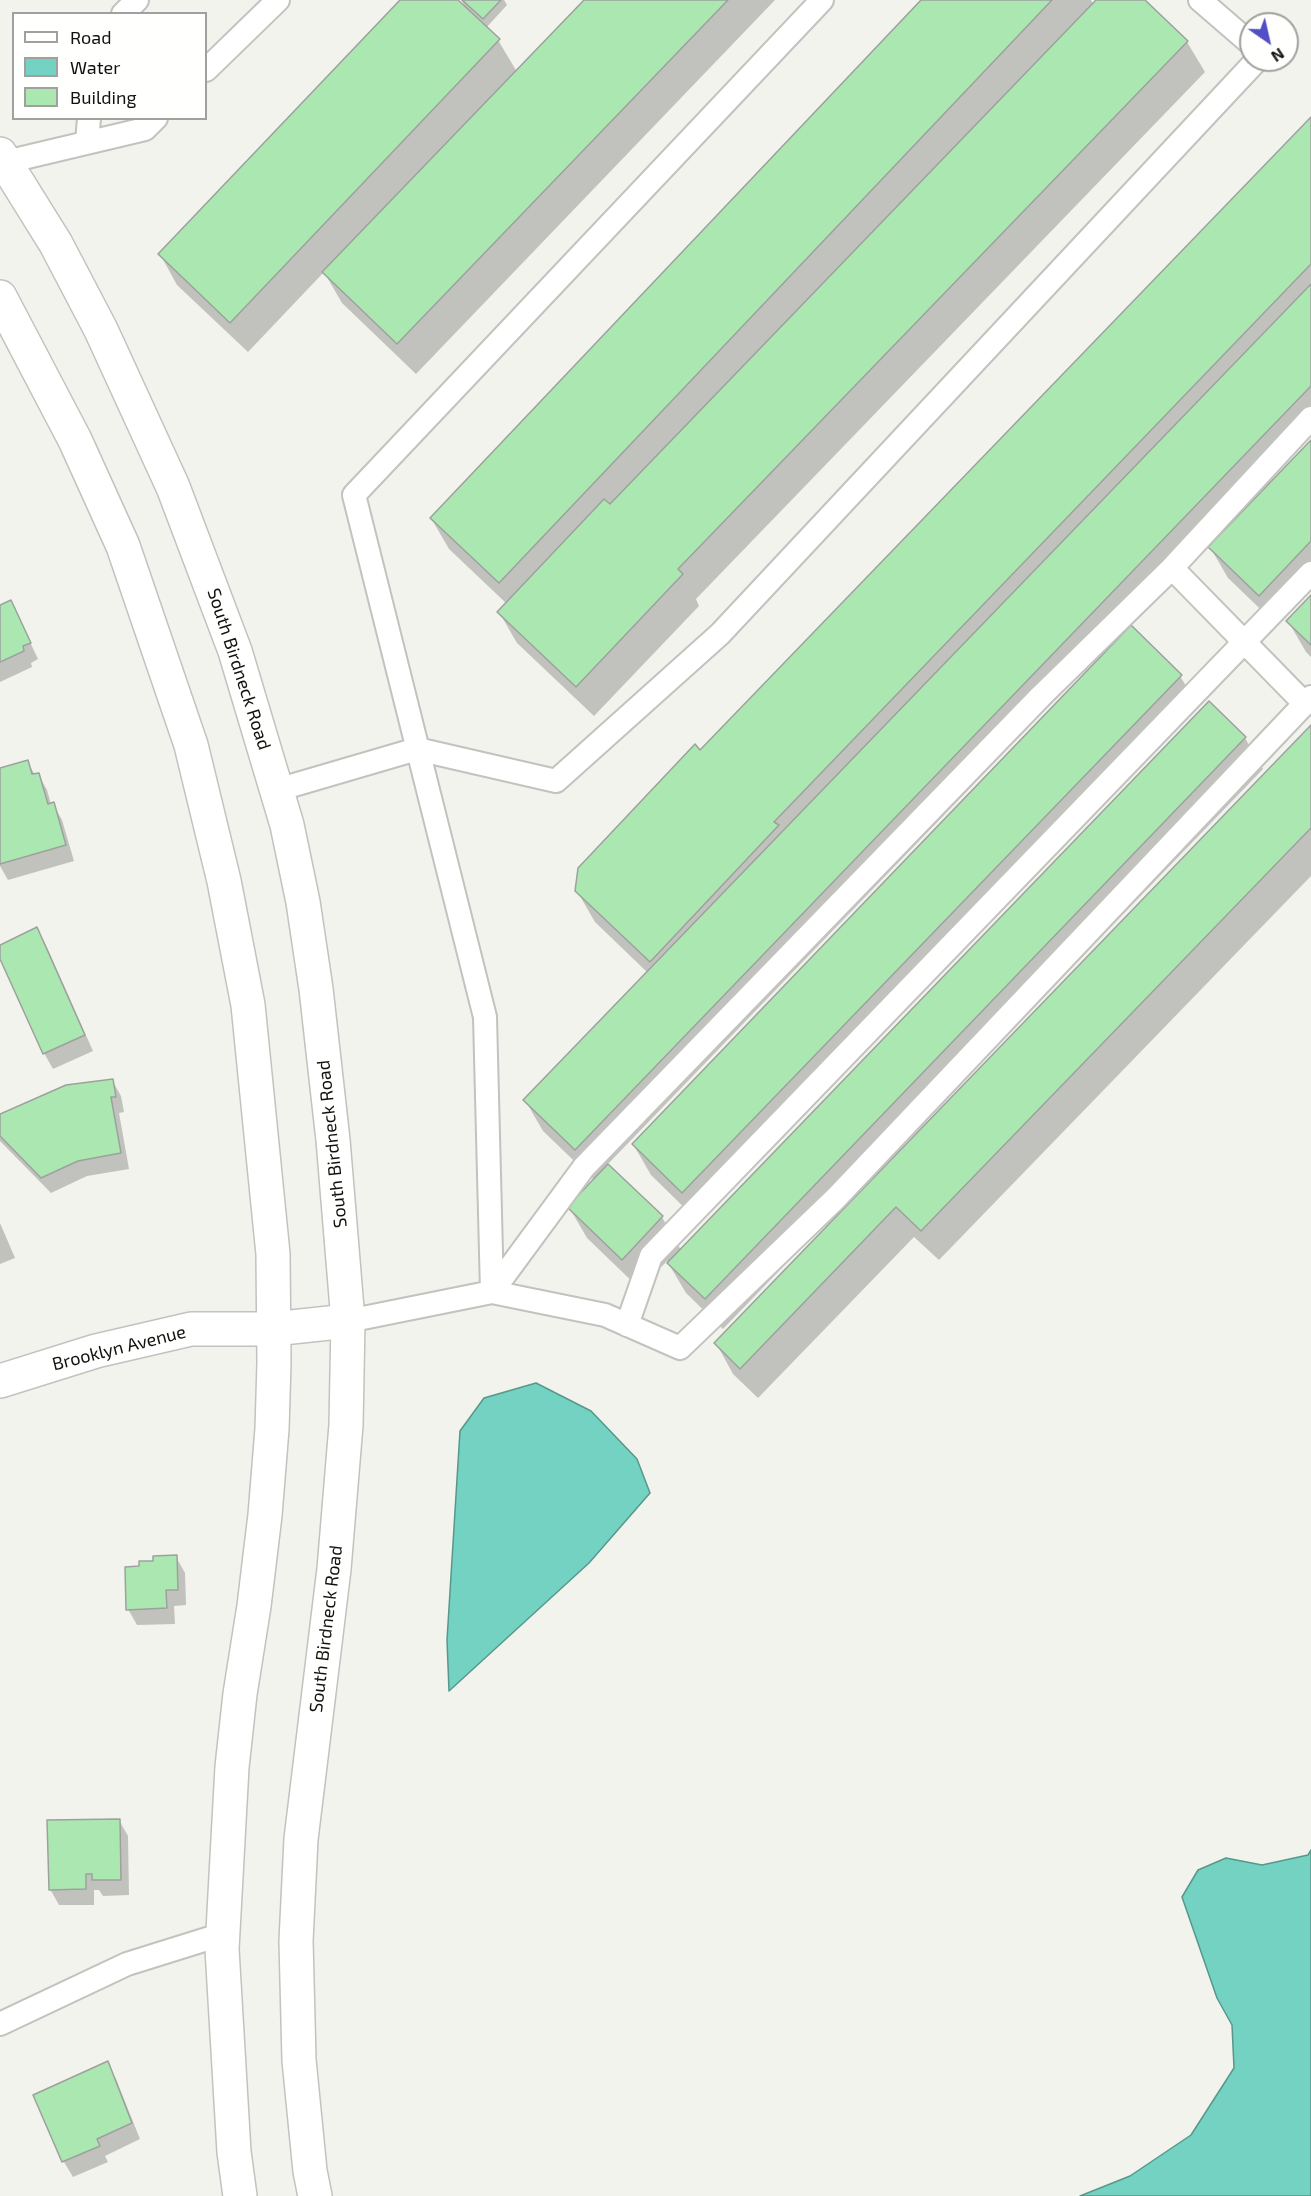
<!DOCTYPE html>
<html>
<head>
<meta charset="utf-8">
<style>
  body { margin:0 }
  #map { position:relative; width:1311px; height:2196px; overflow:hidden; background:#f2f3ed; font-family:"Exo 2",sans-serif }
  canvas { display:block }
  .legend { position:absolute; left:12px; top:12px; width:195px; height:108px; box-sizing:border-box; background:#fffffe; border:2px solid #a0a09e; margin:0; padding:8px 10px; list-style:none; font-size:18px; color:#11110f }
  .legend li { display:flex; align-items:center; gap:12px; height:30px }
  .legend b { width:30px; border:2px solid #a0a09e }
  .north { position:absolute; left:1239px; top:12px; width:60px; height:60px; box-sizing:border-box; background:#fffffe; border:2px solid #a0a09e; border-radius:50%; rotate:146deg; font-size:16px; font-weight:700; line-height:24px; text-align:center; color:#11110f }
  .north::after { content:''; display:block; margin:auto; width:21px; height:27px; background:#524ec5; clip-path:polygon(50% 0,100% 100%,50% 72%,0 100%) }
</style>
</head>
<body>
<div id="map">
<canvas width="1311" height="2196"></canvas>
<ul class="legend">
<li><b style="height:8px;background:#fff"></b>Road</li>
<li><b style="height:16px;background:#73d2c1"></b>Water</li>
<li><b style="height:16px;background:#abe7b1"></b>Building</li>
</ul>
<div class="north">N</div>
</div>
<script>
const ctx = document.querySelector('canvas').getContext('2d');
ctx.lineJoin = 'round';
function fillPath(path, color) { ctx.fillStyle = color; ctx.fill(path, 'evenodd'); }
function stroke(path, color, width, dash) { ctx.strokeStyle = color; ctx.lineWidth = width; ctx.lineCap = dash ? 'butt' : 'round'; ctx.setLineDash(dash || []); ctx.stroke(path); }
function write(font, color, halo, rows, align = 'center') {
  ctx.font = font + ' "Exo 2",sans-serif'; ctx.lineWidth = 5; ctx.setLineDash([]); ctx.textBaseline = 'middle'; ctx.strokeStyle = halo; ctx.fillStyle = color; for (const [text, x, y, turn = 0] of rows) {
    ctx.save(); ctx.translate(x, y); ctx.rotate((+turn || 0) * Math.PI / 180); ctx.textAlign = isNaN(turn) ? turn : align; if (halo) ctx.strokeText(text, 0, 0); ctx.fillText(text, 0, 0); ctx.restore();
  }
}
const water = new Path2D(`
  M536,1383L591,1411L637,1459L650,1493L589,1563L449,1691L447,1640L460,1431L484,1398Z
  M1311,1850V2196H1080L1130,2176L1191,2135L1234,2068L1232,2025L1217,1998L1182,1897L1198,1870L1226,1858L1262,1865L1308,1855Z`);
const shadow = new Path2D(`
  M402,0H456L466,8L461,0H504L507,5L486,28L498,40L517,72L586,0H775L416,374L342,303L324,272L248,352L177,285L160,254Z
  M923,0H1091L1093,4L1098,0H1143L1187,42L1205,72L696,599L699,606L594,716L517,643L499,612L507,604L449,549L431,518Z
  M1311,119V434L607,1165L662,1217L681,1250L1209,703L1245,738L1263,769L723,1329L686,1293L667,1261L640,1289L587,1238L569,1207L595,1181L543,1131L525,1100L648,973L595,922L577,891L700,752Z
  M1311,442V590L1277,625L1228,578L1210,547Z
  M1311,597V657L1306,652L1288,621Z
  M11,602L38,659L31,663L32,667L0,682V607Z
  M1180,676L1198,706L700,1223L651,1175L633,1144Z
  M1311,727V876L939,1260L914,1237L758,1398L733,1374L716,1343Z
  M27,761L35,775L38,774L47,790L51,804H53L62,820L74,861L8,880L0,866V769Z
  M37,929L46,945L93,1051L53,1069L44,1053L0,955V946Z
  M112,1080L121,1096L124,1112L119,1113L129,1169L87,1176L51,1193L0,1141V1115Z
  M0,1223L15,1258L0,1264Z
  M176,1557L185,1573L186,1605L174,1606L175,1624L137,1625L128,1609L141,1567Z
  M119,1820L128,1836L129,1895L103,1896L99,1890H94V1905H59L50,1889Z
  M107,2063L116,2079L140,2139L105,2156L108,2162L73,2177L64,2162L35,2096Z`);
const building = new Path2D(`
  M400,0H458L500,39L230,323L158,254Z
  M462,0H501L483,19Z
  M584,0H728L397,344L322,272Z
  M921,0H1052L499,583L430,518Z
  M1096,0H1145L1188,41L678,569L683,574L576,687L497,612L604,499L610,504Z
  M1311,117V264L774,822L779,825L650,962L575,891L578,868L695,744L700,750Z
  M1311,284V386L575,1150L523,1100Z
  M1311,440V541L1259,596L1208,547Z
  M1311,595V645L1286,621Z
  M11,600L31,643L23,646L24,651L0,662V605Z
  M1131,625L1182,675L682,1193L632,1144Z
  M1209,701L1246,737L705,1299L667,1263Z
  M1311,725V828L921,1231L896,1207L740,1369L714,1343Z
  M28,760L32,774L39,773L48,804L54,802L66,845L0,864V768Z
  M37,927L85,1035L43,1054L0,959V945Z
  M113,1079L116,1097H111L121,1153L78,1161L41,1178L0,1136V1114L66,1085Z
  M608,1164L663,1216L622,1260L567,1207Z
  M177,1555L178,1590H166L167,1608L126,1610L125,1567L139,1566V1561H153V1556Z
  M120,1819L121,1880H92V1874H86V1889L49,1890L47,1820Z
  M108,2061L132,2123L97,2139L100,2146L62,2162L33,2095Z`);
const lane = new Path2D(`
  M1200,0L1251,44
  M123,14L137,0
  M206,70L278,0
  M87,143L89,118
  M6,162L145,129L156,118
  M1311,418L1172,568L1041,696L584,1167L492,1292L605,1315L680,1348L836,1198L1311,697
  M1172,568L1305,704
  M277,790L417,749L556,781L720,634L1257,60
  M348,1321L492,1292L485,1017L354,495L822,0
  M627,1325L651,1256L1311,573
  M0,2024L127,1964L223,1934`);
const street = new Path2D(`
  M0,1381L96,1351L191,1329H273L348,1321`);
const secondary = new Path2D(`
  M0,154L56,244L101,330L173,487L235,651L287,825L303,902L316,989L333,1140L348,1321L346,1425L334,1569L301,1839L296,1941L299,2060L310,2171L315,2196
  M0,297L75,440L123,546L191,745L224,881L248,1005L273,1254L274,1363L272,1429L265,1515L254,1606L240,1694L232,1767L222,1949L234,2152L240,2196`);
const streetNames = [
  ["South Birdneck Road",239,669,72],
  ["South Birdneck Road",332,1144,-96],
  ["Brooklyn Avenue",119,1348,-14],
  ["South Birdneck Road",326,1629,-83]
];
fillPath(water, '#73d2c1');
stroke(water, '#56988c', 1.5);
fillPath(shadow, '#0003');
fillPath(building, '#abe7b1');
stroke(building, '#9da19d', 1.5);
stroke(lane, '#c2c3be', 26);
stroke(street, '#c2c3be', 36);
stroke(secondary, '#c2c3be', 36);
stroke(lane, '#fff', 22);
stroke(street, '#fff', 33);
stroke(secondary, '#fff', 33);
write('18px', '#11110f', '#fffffe', streetNames);
</script>
</body>
</html>
